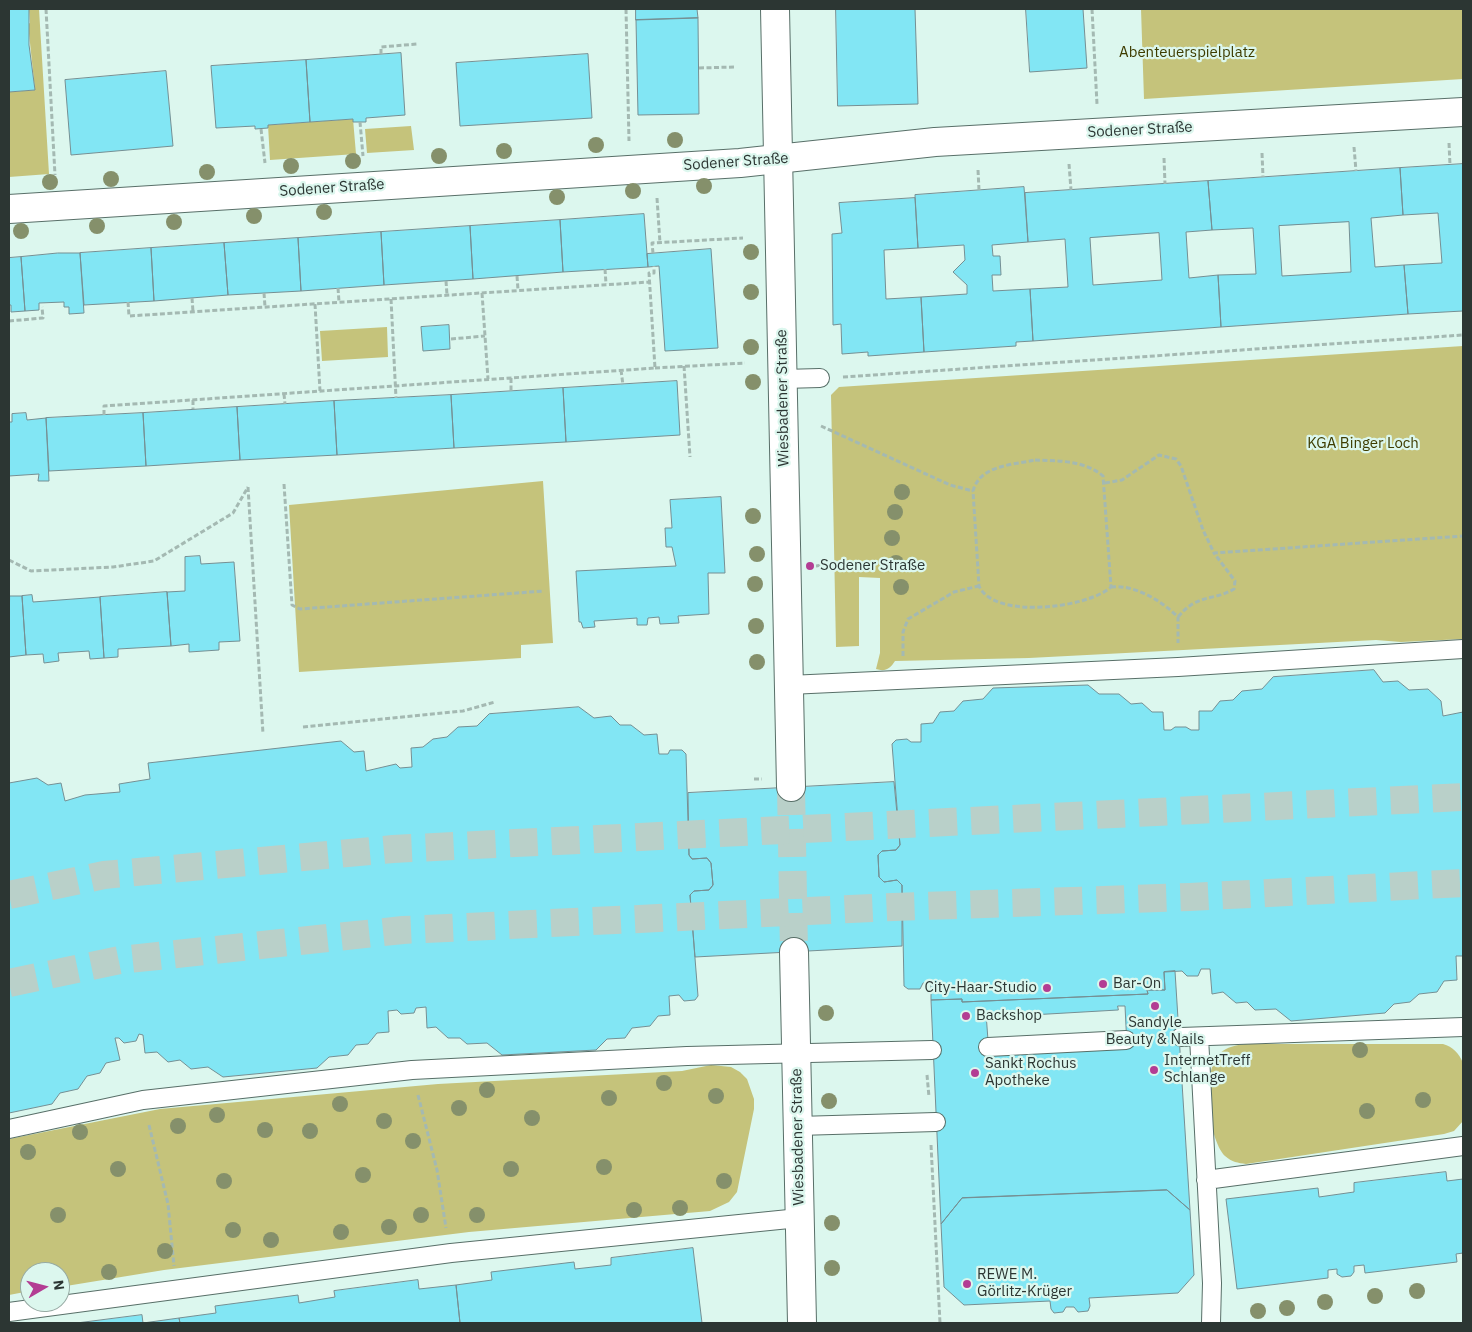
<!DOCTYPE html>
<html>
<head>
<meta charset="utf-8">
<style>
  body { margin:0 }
  #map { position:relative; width:1472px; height:1332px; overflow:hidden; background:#dcf7ee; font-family:"IBM Plex Sans",sans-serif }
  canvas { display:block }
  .frame { position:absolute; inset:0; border:10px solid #2c3633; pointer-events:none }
  .north { position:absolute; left:20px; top:1262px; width:50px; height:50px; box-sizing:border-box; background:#dcf7ee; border:1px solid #96aaa3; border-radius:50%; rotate:82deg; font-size:14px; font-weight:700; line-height:20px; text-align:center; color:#2c3633 }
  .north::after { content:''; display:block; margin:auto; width:18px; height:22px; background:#b33d93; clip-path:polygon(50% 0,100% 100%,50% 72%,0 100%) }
</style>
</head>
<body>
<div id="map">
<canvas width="1472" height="1332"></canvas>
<div class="frame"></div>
<div class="north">N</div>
</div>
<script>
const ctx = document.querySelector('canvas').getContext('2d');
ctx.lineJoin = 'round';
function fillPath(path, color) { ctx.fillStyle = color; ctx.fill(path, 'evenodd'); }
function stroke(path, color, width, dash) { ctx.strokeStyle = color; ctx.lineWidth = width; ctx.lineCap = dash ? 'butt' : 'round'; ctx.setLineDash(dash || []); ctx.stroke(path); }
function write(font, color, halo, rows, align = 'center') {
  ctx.font = font + ' "IBM Plex Sans",sans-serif'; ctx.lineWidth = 4.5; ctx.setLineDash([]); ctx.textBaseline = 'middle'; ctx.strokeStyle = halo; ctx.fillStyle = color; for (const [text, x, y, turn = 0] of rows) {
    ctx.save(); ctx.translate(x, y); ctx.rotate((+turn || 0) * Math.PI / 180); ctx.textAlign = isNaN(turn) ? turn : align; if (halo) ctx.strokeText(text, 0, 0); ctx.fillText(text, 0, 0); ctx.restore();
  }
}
const green = new Path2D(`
  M29,9H39L49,174L9,177V92L35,90L28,24L30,23Z
  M1141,9H1463V79L1144,99Z
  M353,119L356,154L270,160L268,125Z
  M411,126L414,150L367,153L365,129Z
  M387,327L388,357L322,361L320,331Z
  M1463,346V639L1401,642L1376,640L1029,658L895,661C890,669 885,672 876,669L880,653V578L859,577V646L836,647L831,395L839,387Z
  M543,481L553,643L521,645V658L299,672L289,505Z
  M1245,1044H1443C1453,1047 1459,1053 1463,1063V1121L1454,1131L1444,1134L1246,1164C1238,1163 1232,1162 1225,1156C1208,1138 1201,1071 1220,1053C1227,1047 1236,1045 1245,1044Z
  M711,1065L731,1067L740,1072L747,1079L754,1099V1109L737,1192L729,1202L710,1211L469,1232L164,1270L60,1287V1272H30V1291L9,1295V1139L160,1109L438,1084L682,1071Z`);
const building = new Path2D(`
  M9,9H29V45L35,90L9,92Z
  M636,9H697L698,18L636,20Z
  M836,9H915L918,104L838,106Z
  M1026,9H1083L1087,68L1030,72Z
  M698,18L699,114L638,115L636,20Z
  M401,53L405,115L366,118V122H353V119L310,122L306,60Z
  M588,54L592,118L460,126L456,63Z
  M306,60L310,122L268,125V128L255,129V126L216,128L211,66Z
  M166,71L173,146L71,155L65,80Z
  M1463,164V311L1408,314L1404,265L1442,263L1438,213L1403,215L1400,168Z
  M1400,168L1403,215L1371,218L1375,267L1404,265L1408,314L1221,327L1218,275L1256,274L1253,228L1212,230L1208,181ZM1349,222L1351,272L1282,276L1279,226Z
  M1208,181L1212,230L1186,232L1189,278L1218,275L1221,327L1033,341L1030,289L1068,287L1065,239L1028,242L1025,193ZM1159,233L1162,280L1093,285L1090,238Z
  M1024,187L1028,242L992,245L993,256H1000L1001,275H992L993,291L1030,289L1033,341L1016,342V346L924,352L921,297L967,294V285L953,272L965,260L964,245L918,248L915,195Z
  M915,198L918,248L884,250L886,299L921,297L924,352L868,356V352L842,354L841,324L833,325L832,234L842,233L839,203Z
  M644,214L648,267L563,272L560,220Z
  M560,220L563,272L473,279L470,226Z
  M470,226L473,279L384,285L381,232Z
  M381,232L384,285L301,291L298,238Z
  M298,238L301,291L228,295L224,243Z
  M224,243L228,295L154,301L151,248Z
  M151,248L154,301L84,305L80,253Z
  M711,249L718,348L665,351L659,266L648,267L647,254Z
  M58,253H80L84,313L69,314V307H64V302L39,303V310L25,311L21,257Z
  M21,257L25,311L11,312V305H9V258Z
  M449,325L450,349L423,351L421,327Z
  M677,381L680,435L566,442L563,388Z
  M563,388L566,442L454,448L451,395Z
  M451,395L454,448L337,455L334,401Z
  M334,401L337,455L240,460L237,407Z
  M237,407L240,460L146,466L143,413Z
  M26,413L27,420L46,418L49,481H38L39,474L9,476V422H12V414Z
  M143,413L146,466L49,471L46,418Z
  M721,497L725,573H708L709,614L678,616L679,623L660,624L659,617L648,618L647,625H637V618L594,621L595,627L583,628L581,622H579L576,571L676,566L672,547H666L665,528H672L670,500Z
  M200,556L201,564L234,562L240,641L219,642V650L189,652V644L171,646L167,592L185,591V557Z
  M167,592L171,646L118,649V657L104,658L100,597Z
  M32,595L33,602L100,597L104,658L90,659L89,651L58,653L59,661L44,663L43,654L26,655L22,596Z
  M10,596H22L26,655L9,657Z
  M1374,670L1383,682L1398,681L1409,690L1428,689L1441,701L1443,716L1463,712V956H1456L1457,980L1444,981L1437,992L1419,994L1410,1002L1394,1004L1385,1013L1291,1021L1276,1009L1255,1010L1247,1002L1236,1003L1223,992L1212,994L1210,969H1201L1198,976H1187L1182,971L1164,972L1165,990H1147L1148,994L962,1002V999L931,1000V982L923,983L920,989H908L904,986L902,885L897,880L884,882L879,877L878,855L882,851L896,850L900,845L892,744L896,740L907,739L911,742H921V724L933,723L940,712L954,711L963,701L983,699L993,688L1088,685L1099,694H1119L1131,704L1142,703L1152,712H1163L1164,730H1171L1175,727H1186L1191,730H1199V711H1212L1220,701L1233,700L1242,691L1262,689L1273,677Z
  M579,707L594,718L611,716L620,725H631L644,735L657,734L659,754H668L670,750H682L686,754L689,855L692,859L707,858L711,863L713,885L709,890L694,891L690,895L698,996L695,1000L684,1001L679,995L669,996L670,1015L658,1016L650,1026L632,1028L625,1038L607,1039L596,1050L502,1055L487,1043L467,1044L460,1038H448L436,1027L427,1028L426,1007L416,1008L414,1013L401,1014L397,1010L388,1011L389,1032L377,1033L368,1044L356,1045L348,1055L329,1057L317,1068L223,1077L208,1067L191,1069L180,1060L168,1062L157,1052L145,1053L143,1035L139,1034L136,1041L124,1043L119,1038H115L120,1060L106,1063L100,1073L87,1076L78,1089L60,1093L52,1104L9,1113V783L37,778L48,785L61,783L65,801L85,795L120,792L119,784L150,779L148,763L341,741L354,752L364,751L366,771L396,764L400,768L412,767L411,748L423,747L433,739L447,737L458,727L477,726L489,714Z
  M894,782L900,845L896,850L882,851L878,855L879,877L884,882L897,880L902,885V946L695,957L690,895L694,891L709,890L713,885L711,863L707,858L692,859L689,855L688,793Z
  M1175,971L1190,1210L1167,1190L962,1198L941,1224L931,1000L962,999V1002L1148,994L1147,990H1165L1164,972ZM1118,1006H1125L1127,1047L989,1054L986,1013H992L996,1017L1118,1010Z
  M1446,1172L1447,1181L1463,1179V1253L1456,1254L1457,1262L1365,1273L1364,1265L1354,1266V1272L1351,1276L1342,1277L1337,1274V1269L1328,1270V1278L1237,1289L1226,1199L1318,1188L1319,1197L1354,1192V1183Z
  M1167,1190L1190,1210L1194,1275L1178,1293L1089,1298L1090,1306L1088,1311L1078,1312L1074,1307H1066L1063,1312L1054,1313L1051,1309L1050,1301L964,1305L944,1287L941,1224L962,1198Z
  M693,1248L702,1323H460L456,1285L492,1280L491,1272L574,1262L575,1269L611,1265V1258Z
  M418,1280L419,1289L456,1285L460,1323H180L179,1318L216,1313L215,1306L298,1295L299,1303L335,1297L334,1291Z
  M142,1315L143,1323L179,1318L180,1323H77Z`);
const tertiaryTunnel = new Path2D(`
  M791,787L794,952`);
const motorwayTunnel = new Path2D(`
  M9,895L104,875L393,849L1463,797
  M9,983L120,960L403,930L894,907L1190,897L1463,883`);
const path = new Path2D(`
  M46,9L55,175
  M626,9L629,141
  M1092,9L1097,104
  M381,54V47L417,44
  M699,68L734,67
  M360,122L363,156
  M261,129L265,163
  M1449,143L1450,165
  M1354,147L1356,171
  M1262,153L1263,177
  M1164,158L1165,184
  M1069,164L1071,190
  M978,170L979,190
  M657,198L660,243
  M653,253L652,243L743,238
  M605,269L606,284
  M517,276L518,290
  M446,281L447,295
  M338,288L339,302
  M264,293L265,307
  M482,293L488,379
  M192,298L193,312
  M391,299L396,398
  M128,302L129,316L649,282
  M315,304L320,391
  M9,321L43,318L42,307
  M451,339L485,336
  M684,366L690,457
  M655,368L745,363
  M621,370L623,385
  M843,377L1463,335
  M511,378V391
  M284,394L285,404
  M193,400V409
  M104,415V406L655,368L649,273H654V266
  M821,426L950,485L973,491
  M1035,460C1058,461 1084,460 1103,476L1111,587C1088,608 994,620 979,586L973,491C980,465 1012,465 1035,460Z
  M1105,483L1122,480L1159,455L1176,459L1181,466L1203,530L1214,553L1463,536
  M284,484L292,605L300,609L544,591
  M248,487L263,734
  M9,560L31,571L113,567L154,561L233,513L248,487
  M816,566L823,565
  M1111,587C1134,584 1162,601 1178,617V643
  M1178,617C1198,593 1211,602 1234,589L1235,581L1214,553
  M903,656V632L908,619L954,592L979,586
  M303,727L463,711L495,702
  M754,779H762
  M927,1075L929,1097
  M418,1095L437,1170L446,1228
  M149,1125L168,1204L174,1266
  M931,1145L940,1323`);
const service = new Path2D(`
  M783,379L820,378
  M789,685L1178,667L1463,649
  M1181,1037L1463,1027
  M1199,1037L1212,1283L1211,1323
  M988,1047L1126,1040
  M798,1126L936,1122
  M9,1129L143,1100L412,1070L687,1056L932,1050
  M1206,1180L1463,1146
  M9,1312L451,1253L799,1218`);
const minor = new Path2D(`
  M9,209L740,163L935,142L1463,112`);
const tertiary = new Path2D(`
  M775,9L791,787
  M794,952L802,1323`);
const trees = [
  [675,140],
  [596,145],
  [504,151],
  [439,156],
  [353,161],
  [291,166],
  [207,172],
  [111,179],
  [50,182],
  [704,186],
  [633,191],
  [557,197],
  [324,212],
  [254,216],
  [174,222],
  [97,226],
  [21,231],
  [751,252],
  [751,292],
  [751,347],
  [753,382],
  [902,492],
  [895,512],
  [753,516],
  [892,538],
  [757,554],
  [896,563],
  [755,584],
  [901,587],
  [756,626],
  [757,662],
  [826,1013],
  [1360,1050],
  [664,1083],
  [487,1090],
  [716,1096],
  [609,1098],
  [1423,1100],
  [829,1101],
  [340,1104],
  [459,1108],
  [1367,1111],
  [217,1115],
  [532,1118],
  [384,1121],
  [178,1126],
  [265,1130],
  [310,1131],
  [80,1132],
  [413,1141],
  [28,1152],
  [604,1167],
  [118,1169],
  [511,1169],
  [363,1175],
  [224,1181],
  [724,1181],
  [680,1208],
  [634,1210],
  [58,1215],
  [421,1215],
  [477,1215],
  [832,1223],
  [389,1227],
  [233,1230],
  [341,1232],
  [271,1240],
  [165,1251],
  [832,1268],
  [109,1272],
  [1417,1291],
  [1375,1296],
  [1325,1302],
  [1287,1308],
  [1258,1311]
];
const markers = [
  [810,566,5,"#b33d93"],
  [1103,984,5,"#b33d93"],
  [1047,988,5,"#b33d93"],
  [1155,1006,5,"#b33d93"],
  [966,1016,5,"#b33d93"],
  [1154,1070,5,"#b33d93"],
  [975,1073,5,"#b33d93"],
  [967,1284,5,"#b33d93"]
];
const parkNames = [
  ["Abenteuerspielplatz",1187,53],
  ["KGA Binger Loch",1363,444]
];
const streetNames = [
  ["Sodener Straße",1140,130,-3],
  ["Sodener Straße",736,162,-4],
  ["Sodener Straße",332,188,-4],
  ["Wiesbadener Straße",783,398,-91],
  ["Wiesbadener Straße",798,1137,-91]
];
const poiNames = [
  ["Sodener Straße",820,566],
  ["Bar-On",1113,984],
  ["City-Haar-Studio",1037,988,"right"],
  ["Backshop",976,1016],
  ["Sandyle",1155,1023,"center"],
  ["Beauty & Nails",1155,1040,"center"],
  ["InternetTreff",1164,1061],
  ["Schlange",1164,1078],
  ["Sankt Rochus",985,1064],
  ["Apotheke",985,1081],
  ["REWE M.",977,1275],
  ["Görlitz-Krüger",977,1292]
];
fillPath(green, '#c5c37b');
fillPath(building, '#82e6f4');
stroke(building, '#758f93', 1);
stroke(tertiaryTunnel, '#b9d0c9', 28, [28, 14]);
stroke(motorwayTunnel, '#b9d0c9', 28, [28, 14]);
stroke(service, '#586f68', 20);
stroke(minor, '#586f68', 30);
stroke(tertiary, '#586f68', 30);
stroke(path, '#a4b9b2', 3, [5, 2.5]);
stroke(service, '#fff', 18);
stroke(minor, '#fff', 28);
stroke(tertiary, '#fff', 28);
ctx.fillStyle = '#85906b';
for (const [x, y] of trees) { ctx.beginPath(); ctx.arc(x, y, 8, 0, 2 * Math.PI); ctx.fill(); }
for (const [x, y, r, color] of markers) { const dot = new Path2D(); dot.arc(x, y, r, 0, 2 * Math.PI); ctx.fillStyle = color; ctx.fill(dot); stroke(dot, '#dcf7ee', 2); }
write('15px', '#3e3c00', '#dcf7ee', parkNames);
write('15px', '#2c3633', '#dcf7ee', streetNames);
write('15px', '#2c3633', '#dcf7ee', poiNames, 'left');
</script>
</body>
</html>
